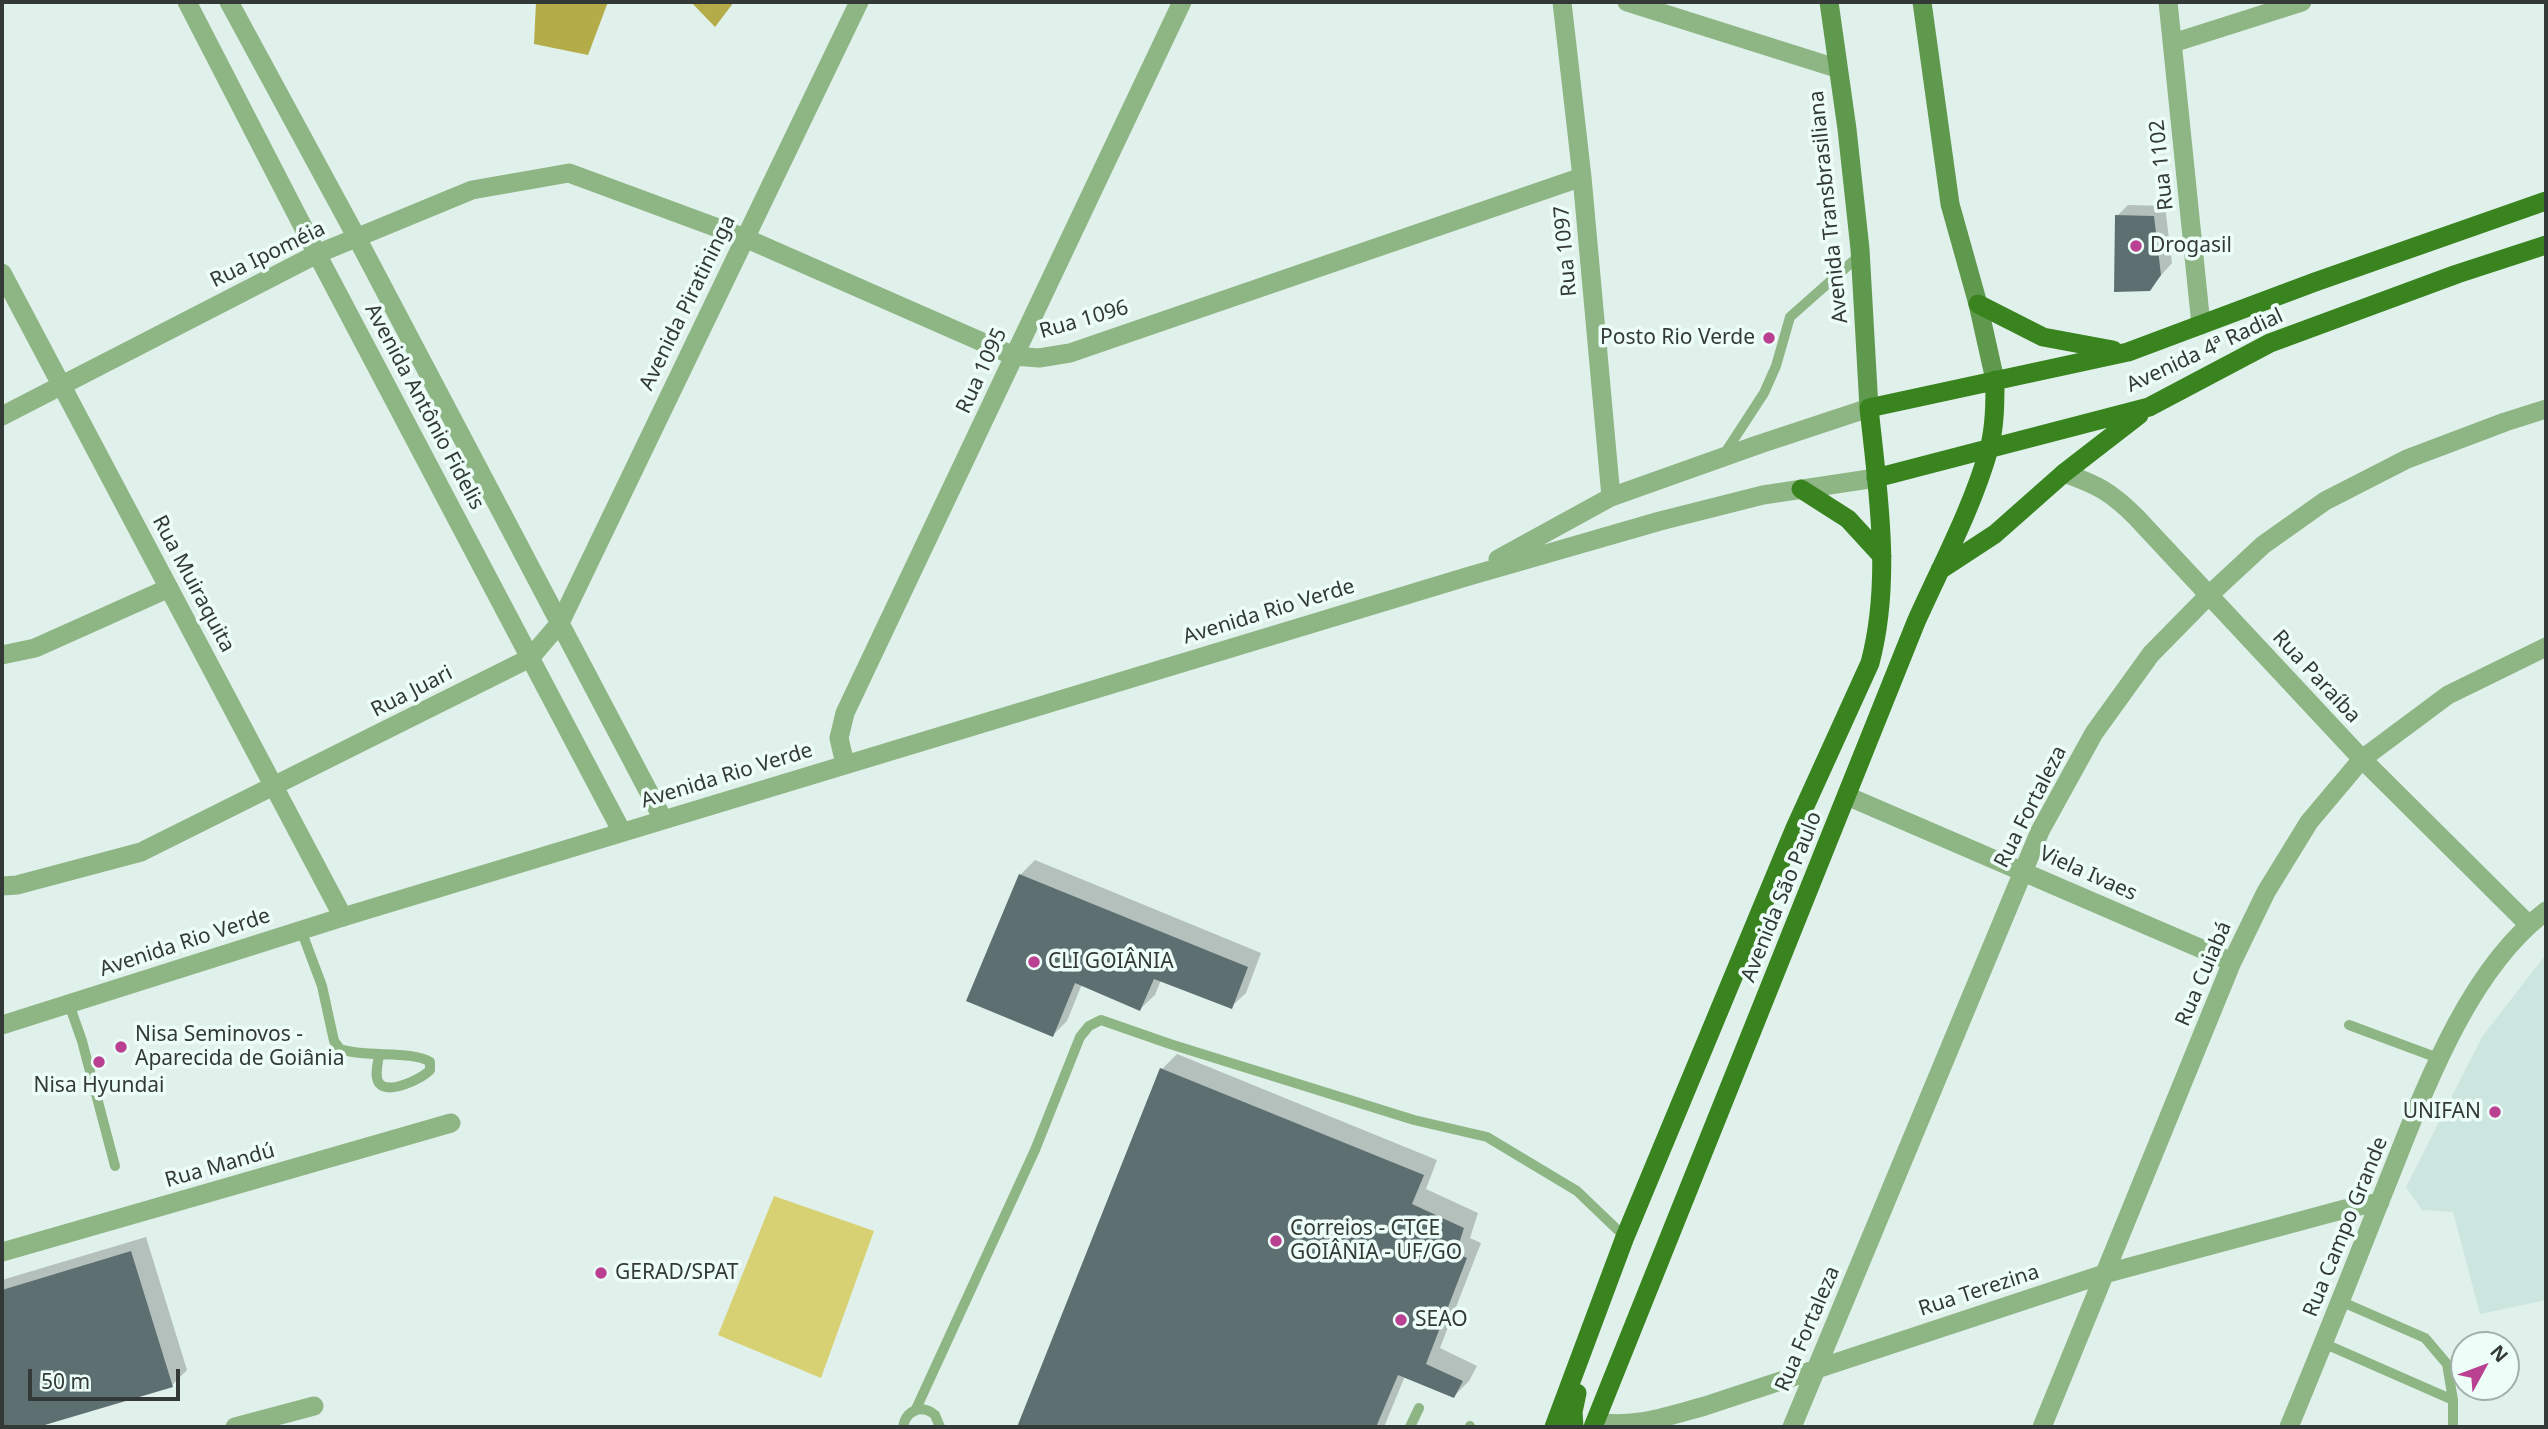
<!DOCTYPE html>
<html>
<head>
<meta charset="utf-8">
<style>
  body { margin:0 }
  #map { position:relative; width:2548px; height:1429px; overflow:hidden; background:#e0f1eb; font-family:"Noto Sans",sans-serif }
  canvas { display:block }
  .frame { position:absolute; inset:0; border:4px solid #333937; pointer-events:none }
  .north { position:absolute; left:2450px; top:1331px; width:70px; height:70px; box-sizing:border-box; background:#edfef8; border:2px solid #a3afab; border-radius:50%; rotate:49deg; font-size:19px; font-weight:700; line-height:28px; text-align:center; color:#333937 }
  .north::after { content:''; display:block; margin:auto; width:24px; height:32px; background:#ba4092; clip-path:polygon(50% 0,100% 100%,50% 72%,0 100%) }
  .scale { position:absolute; left:28px; top:1369px; width:152px; height:32px; box-sizing:border-box; border:4px solid #333937; border-top:0; padding-left:9px; font-size:21px; line-height:24px; white-space:nowrap; color:#333937; -webkit-text-stroke:5px #edfef8; paint-order:stroke }
</style>
</head>
<body>
<div id="map">
<canvas width="2548" height="1429"></canvas>
<div class="frame"></div>
<div class="north">N</div>
<div class="scale">50 m</div>
</div>
<script>
const ctx = document.querySelector('canvas').getContext('2d');
ctx.lineJoin = 'round';
function fillPath(path, color) { ctx.fillStyle = color; ctx.fill(path, 'evenodd'); }
function stroke(path, color, width, dash) { ctx.strokeStyle = color; ctx.lineWidth = width; ctx.lineCap = dash ? 'butt' : 'round'; ctx.setLineDash(dash || []); ctx.stroke(path); }
function write(font, color, halo, rows, align = 'center') {
  ctx.font = font + ' "Noto Sans",sans-serif'; ctx.lineWidth = 7; ctx.setLineDash([]); ctx.textBaseline = 'middle'; ctx.strokeStyle = halo; ctx.fillStyle = color; for (const [text, x, y, turn = 0] of rows) {
    ctx.save(); ctx.translate(x, y); ctx.rotate((+turn || 0) * Math.PI / 180); ctx.textAlign = isNaN(turn) ? turn : align; if (halo) ctx.strokeText(text, 0, 0); ctx.fillText(text, 0, 0); ctx.restore();
  }
}
const built = new Path2D(`
  M2546,954V1300L2480,1314L2453,1212L2422,1210L2406,1187L2482,1037Z`);
const green = new Path2D(`
  M774,1196L874,1231L821,1378L718,1335Z`);
const forest = new Path2D(`
  M536,2H608L588,55L534,44Z
  M691,2H734L715,27Z`);
const shadow = new Path2D(`
  M2128,205L2165,206L2172,263L2149,289L2117,216Z
  M1035,860L1261,953L1246,993L1231,1007L1161,980L1155,995L1140,1009L1082,984L1067,1021L1053,1035L1020,875Z
  M1177,1054L1437,1160L1426,1189L1478,1213L1470,1238L1481,1243L1440,1348L1477,1366L1469,1381L1454,1396L1405,1376L1384,1427H1019L1162,1069Z
  M146,1237L187,1370L172,1385L32,1427H2V1280Z`);
const building = new Path2D(`
  M2115,215L2154,216L2161,275L2150,291L2114,292Z
  M1019,874L1248,967L1232,1009L1154,979L1140,1011L1075,983L1053,1037L966,1001Z
  M1160,1068L1424,1175L1412,1204L1464,1228L1456,1253L1467,1258L1426,1364L1463,1381L1454,1398L1398,1375L1376,1427H1017Z
  M131,1251L173,1387L38,1427H2V1290Z`);
const service = new Path2D(`
  M1723,456L1764,393L1776,366L1790,317L1860,255
  M301,930L322,986L334,1041L340,1049C365,1058 412,1050 430,1062V1070C422,1079 388,1095 379,1083C374,1076 378,1063 379,1055
  M69,1004L82,1041L115,1166
  M2349,1025L2438,1058
  M2340,1301L2425,1338L2447,1364L2453,1400
  M2323,1343L2453,1400V1427
  M916,1409L1035,1150L1080,1037L1089,1026L1101,1020L1170,1044L1414,1120L1487,1137L1577,1191L1625,1237
  M1470,1426V1427
  M903,1427C906,1410 922,1404 935,1415L940,1427
  M1410,1427L1419,1408`);
const minor = new Path2D(`
  M187,2L317,254L622,832
  M229,2L357,238L663,819
  M1562,2L1582,177L1611,497
  M1627,2L1836,68
  M2168,2L2201,325
  M2173,43L2302,2
  M2,273L343,917
  M2,416L317,254L472,190L569,173L745,238L1014,356L1039,358L1070,353L1582,177
  M2064,473C2098,485 2111,492 2136,517L2362,759L2528,924
  M2,655L35,648L169,588
  M845,764L839,738L845,713L1182,2
  M1847,796L2232,962
  M2,886L17,885L141,852L530,658L560,623L859,2
  M2,1252L451,1123
  M1595,1422C1636,1428 1666,1417 1705,1406L2104,1274L2345,1209L2380,1202
  M235,1427L314,1406
  M1792,1427L2040,831L2094,733L2151,654L2208,596L2263,545L2325,501L2407,459L2505,422L2546,409
  M2042,1427L2232,962L2266,892L2309,822L2362,759L2448,695L2546,647
  M2289,1427C2320,1352 2350,1277 2380,1201C2419,1106 2462,974 2546,911`);
const tertiary = new Path2D(`
  M1498,559L1611,497L1760,444L1869,408
  M2,1025L343,917L1466,577L1660,521L1763,495L1876,478`);
const secondary = new Path2D(`
  M1829,2L1847,129L1860,249L1869,408
  M1922,2L1950,204L1978,304L1995,380`);
const primary = new Path2D(`
  M1978,304L2043,337L2113,350
  M1876,478L2149,407L2270,343L2457,274L2546,245
  M1801,489L1848,519L1882,556
  M1940,570L1995,534L2064,473L2139,415
  M1554,1427L1625,1237L1795,828L1870,663C1892,580 1878,493 1869,408L2128,352L2315,282L2546,201
  M1574,1427L1573,1412L1577,1393
  M1593,1427L1916,622C1941,566 1972,509 1989,449C1995,426 1995,403 1995,380`);
const markers = [
  [2136,246,7,"#ba4092"],
  [1769,338,7,"#ba4092"],
  [1034,962,7,"#ba4092"],
  [121,1047,7,"#ba4092"],
  [99,1062,7,"#ba4092"],
  [2495,1112,7,"#ba4092"],
  [1276,1241,7,"#ba4092"],
  [601,1273,7,"#ba4092"],
  [1401,1320,7,"#ba4092"]
];
const streetNames = [
  ["Rua 1102",2162,165,-96],
  ["Avenida Transbrasiliana",1829,207,-96],
  ["Rua 1097",1566,251,-95],
  ["Rua Ipoméia",268,255,-26],
  ["Avenida Piratininga",688,303,-64],
  ["Rua 1096",1084,320,-16],
  ["Avenida 4ª Radial",2205,351,-25],
  ["Rua 1095",982,371,-65],
  ["Avenida Antônio Fidelis",424,407,62],
  ["Rua Muiraquita",193,584,62],
  ["Avenida Rio Verde",1269,612,-17],
  ["Rua Paraíba",2316,677,47],
  ["Rua Juari",412,692,-27],
  ["Avenida Rio Verde",727,776,-17],
  ["Rua Fortaleza",2031,807,-63],
  ["Viela Ivaes",2088,874,24],
  ["Avenida São Paulo",1782,897,-68],
  ["Avenida Rio Verde",185,943,-18],
  ["Rua Cuiabá",2204,974,-67],
  ["Rua Mandú",220,1166,-16],
  ["Rua Campo Grande",2346,1227,-68],
  ["Rua Terezina",1979,1291,-18],
  ["Rua Fortaleza",1808,1329,-67]
];
const poiNames = [
  ["Drogasil",2150,246],
  ["Posto Rio Verde",1755,338,"right"],
  ["CLI GOIÂNIA",1048,962],
  ["Nisa Seminovos -",135,1035],
  ["Aparecida de Goiânia",135,1059],
  ["Nisa Hyundai",99,1086,"center"],
  ["UNIFAN",2481,1112,"right"],
  ["Correios - CTCE",1290,1229],
  ["GOIÂNIA - UF/GO",1290,1253],
  ["GERAD/SPAT",615,1273],
  ["SEAO",1415,1320]
];
fillPath(built, '#cce5de');
fillPath(green, '#d7d173');
fillPath(forest, '#b3ac49');
fillPath(shadow, '#0003');
fillPath(building, '#5e6f71');
stroke(service, '#8eb584', 10);
stroke(minor, '#8eb584', 19);
stroke(tertiary, '#8eb584', 19);
stroke(secondary, '#5f994e', 19);
stroke(primary, '#39841f', 19);
for (const [x, y, r, color] of markers) { const dot = new Path2D(); dot.arc(x, y, r, 0, 2 * Math.PI); ctx.fillStyle = color; ctx.fill(dot); stroke(dot, '#edfef8', 2.5); }
write('21px', '#333937', '#edfef8', streetNames);
write('21px', '#333937', '#edfef8', poiNames, 'left');
</script>
</body>
</html>
